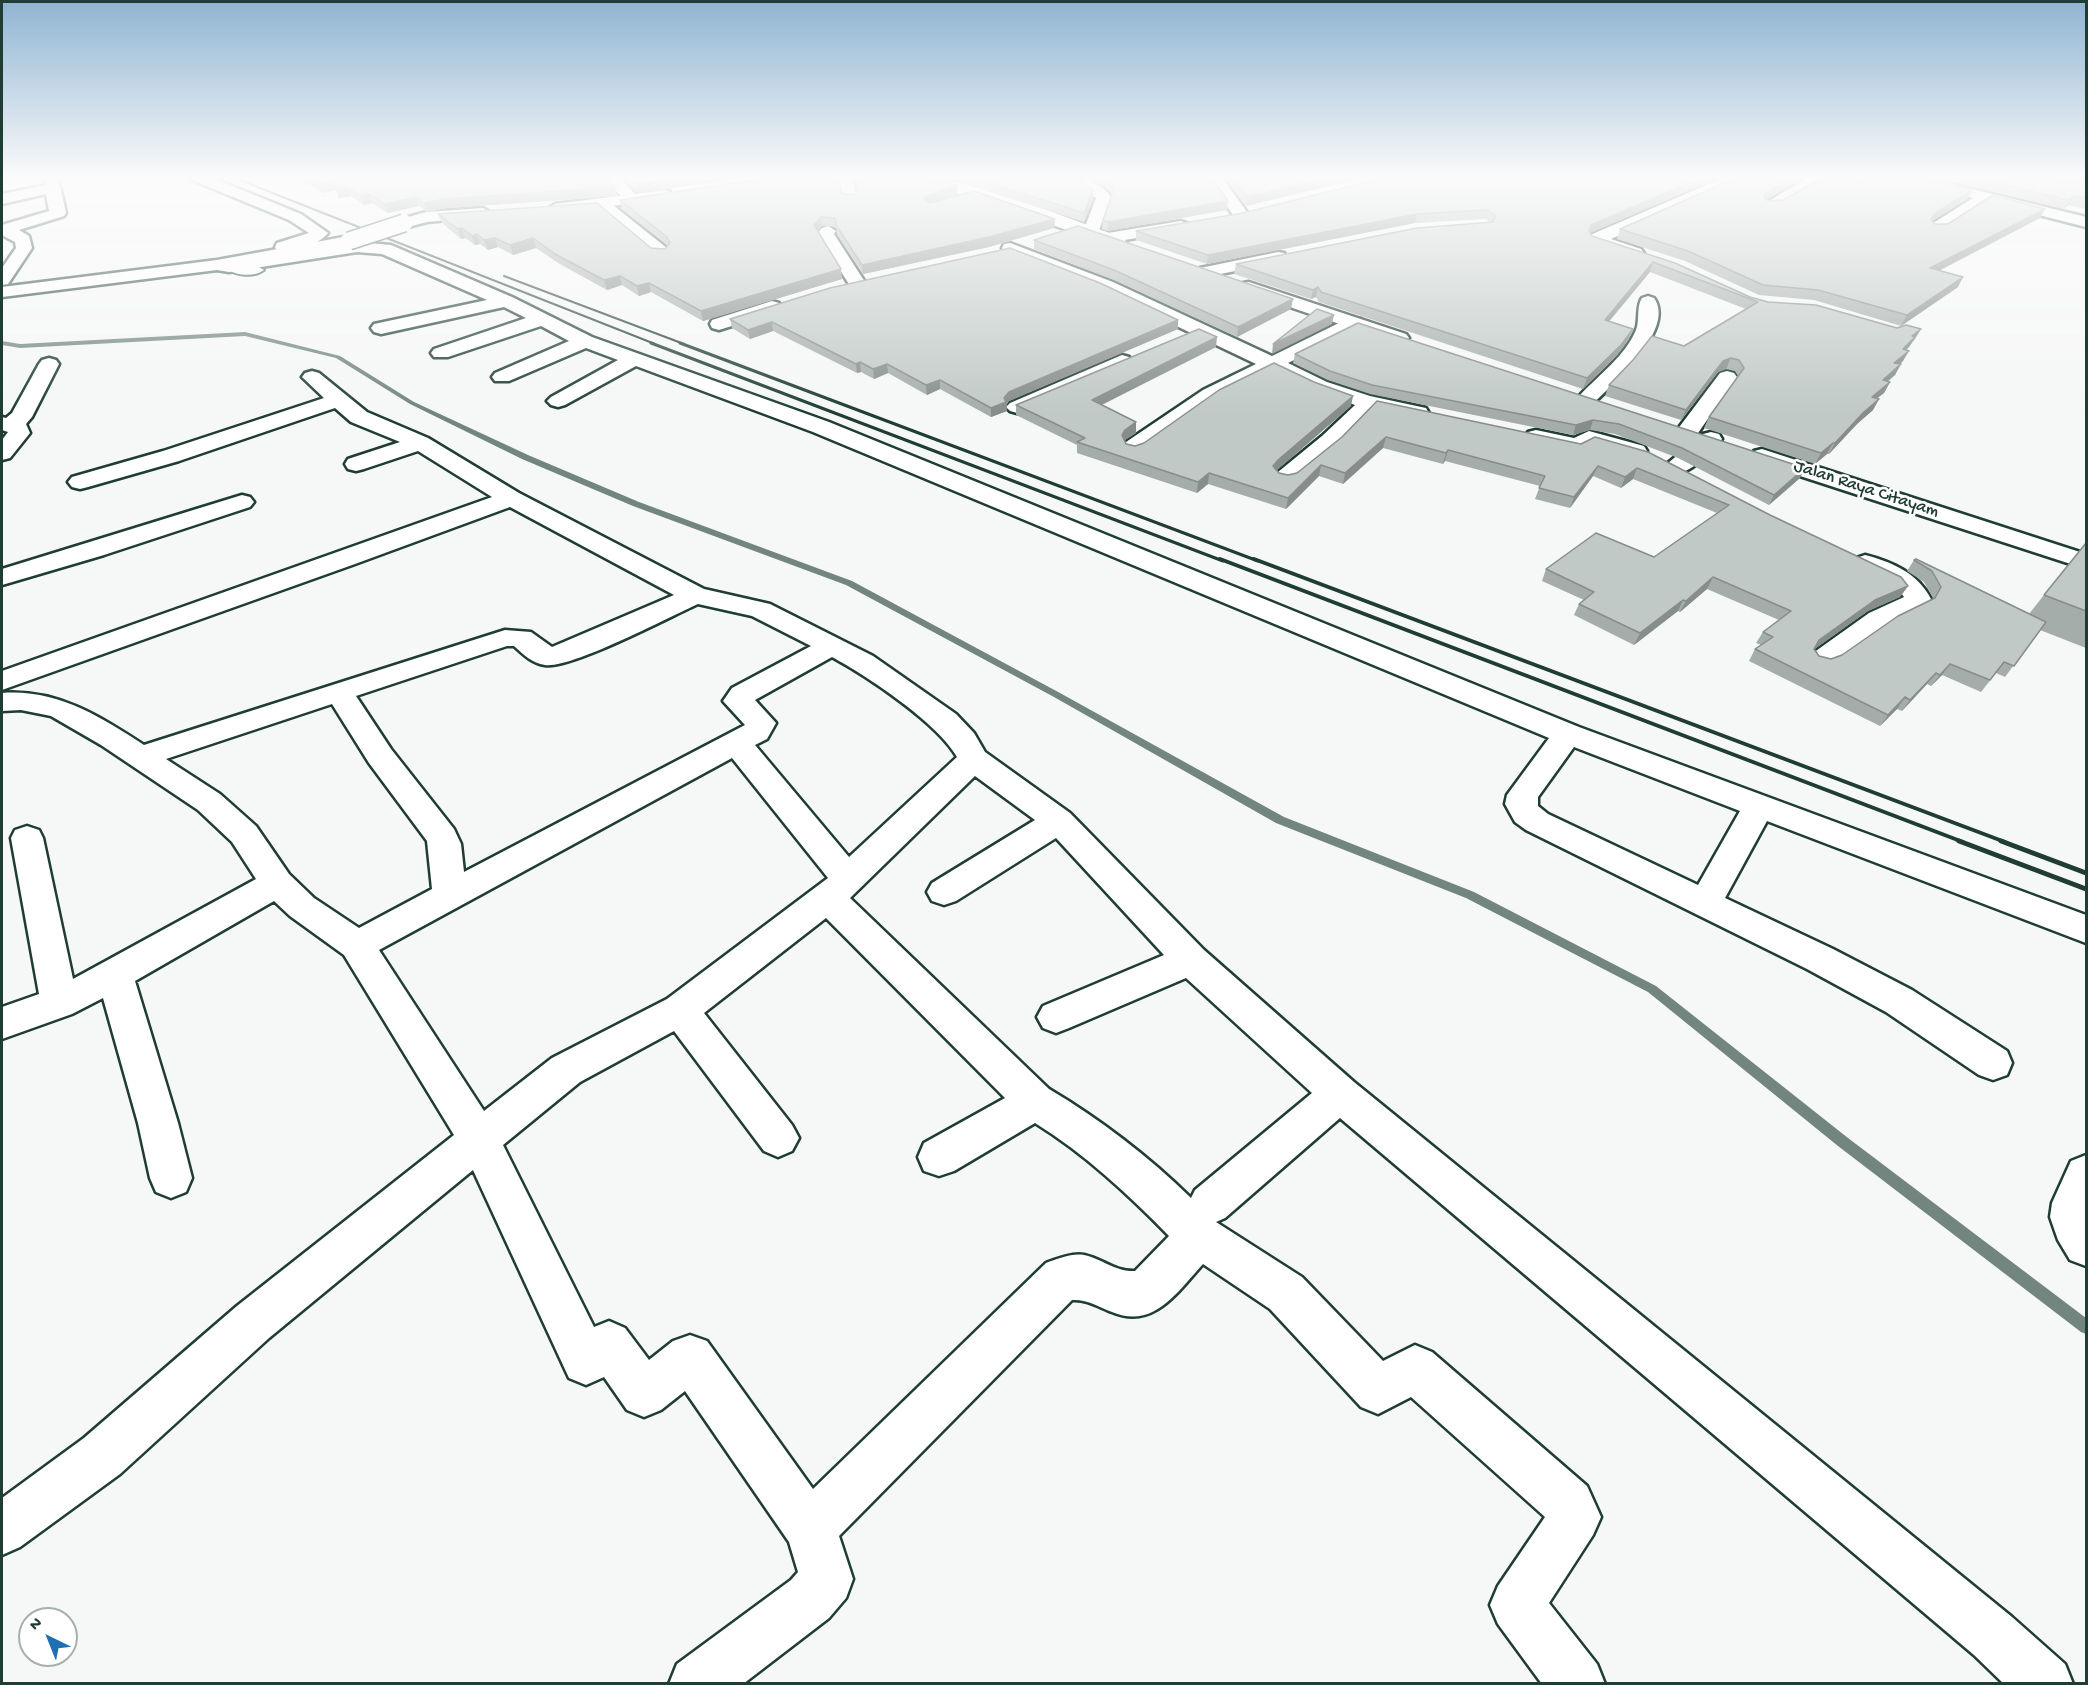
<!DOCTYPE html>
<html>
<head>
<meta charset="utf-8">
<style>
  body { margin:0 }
  #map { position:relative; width:2088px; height:1685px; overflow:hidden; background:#f6f7f7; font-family:"Gochi Hand",sans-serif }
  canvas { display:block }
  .frame { position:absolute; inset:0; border:3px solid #1f3d34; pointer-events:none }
  .north { position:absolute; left:18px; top:1607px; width:60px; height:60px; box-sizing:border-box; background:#fff; border:2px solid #a5b1ae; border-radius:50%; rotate:317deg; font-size:16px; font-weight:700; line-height:24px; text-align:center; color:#1f3d34 }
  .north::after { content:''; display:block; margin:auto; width:21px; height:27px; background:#1f6fb2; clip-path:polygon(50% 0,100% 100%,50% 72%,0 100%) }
</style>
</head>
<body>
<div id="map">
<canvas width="2088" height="1685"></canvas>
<div class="frame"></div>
<div class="north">N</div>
</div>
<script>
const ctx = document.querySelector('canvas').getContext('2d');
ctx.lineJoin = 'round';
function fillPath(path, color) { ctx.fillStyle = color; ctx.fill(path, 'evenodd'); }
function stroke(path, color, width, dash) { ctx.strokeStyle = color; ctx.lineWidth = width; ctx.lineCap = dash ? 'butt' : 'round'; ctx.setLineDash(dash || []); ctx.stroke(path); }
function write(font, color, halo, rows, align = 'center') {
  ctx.font = font + ' "Gochi Hand",sans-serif'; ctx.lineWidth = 5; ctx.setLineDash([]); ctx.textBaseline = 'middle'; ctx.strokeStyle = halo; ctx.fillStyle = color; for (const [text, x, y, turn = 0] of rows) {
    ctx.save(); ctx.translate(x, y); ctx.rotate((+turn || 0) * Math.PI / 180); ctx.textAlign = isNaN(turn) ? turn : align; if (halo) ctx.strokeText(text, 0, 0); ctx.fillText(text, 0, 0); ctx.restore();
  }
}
const stream = new Path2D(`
  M245,332L340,356L414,402L528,455L639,502L852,581L1060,693L1284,817L1474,892L1656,986L1848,1138L2086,1318V1334L2081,1332L1838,1146L1648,992L1466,898L1276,823L1054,697L846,585L633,506L522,459L410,404L336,358L245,336L20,348L2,345V341L20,344Z`);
const service = new Path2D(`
  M229,264L241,269L259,267L264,270C253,278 237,275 225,269V265Z`);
const minor = new Path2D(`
  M44,177H58L66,213L64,216L19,230L29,236L32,248L8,284L2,285V268L16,248L15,242L2,235V225L49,211L46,194L2,204V194L46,185Z
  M190,177H210L301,214L328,233C319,245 291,254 277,251L275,247L277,243L309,233L289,220L192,180Z
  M604,177H619L641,200L633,205L627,203Z
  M838,177H852L857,198L854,201H844Z
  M1065,177C1084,177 1100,181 1112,198L1097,235H1085L1083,232L1096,198Z
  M1207,177H1222L1249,215L1247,218H1235Z
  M1725,177H1744L1742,180L1611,239L1641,249L1644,253L1641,257H1629L1590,243L1588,239L1590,235Z
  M1809,177H1827L1776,208H1764L1762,205Z
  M1899,177H1924L2086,217V227L1988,202L1942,231H1930L1928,228L1930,225L1973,198L1901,180Z
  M603,200L609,202L667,248L670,252L667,256H655L597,208L595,205Z
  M1181,221L1187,223L1189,226L1187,229L1108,243L1100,238L1108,233Z
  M828,226L836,231L834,234L865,282L862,286H850L817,233L822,228Z
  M357,242L391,245L512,297L592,337L829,422L1579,727L2086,915V943L1767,821L1725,898L1833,949L1912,990L2007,1051L2012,1063L2007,1075L1993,1080L1979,1075L1886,1012L1807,969L1526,830L1515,822L1505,804L1507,795L1549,738L813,432L636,366L565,405L558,407L551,405L547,401L551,397L618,360L586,348L509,381H495L492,377L495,373L569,341L541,326L448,357H434L431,353L434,349L526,318L504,307L381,334L374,332L371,328L374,324L487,300L382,254L357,252L229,272L211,269L208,265L211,261L261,258ZM1574,747L1740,811L1698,885L1548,814L1538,806V797Z
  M1010,243L1113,282L1272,356L1347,319H1361L1363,323L1361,327L1288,363L1327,382L1370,396L1426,408L1429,413L1426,418L1418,419L1374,410L1338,446L1294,482L1286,484L1278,482L1274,477L1278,472L1322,436L1355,405L1313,390L1272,371L1217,398L1142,452L1134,454L1126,452L1123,447L1126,442L1203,390L1256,364L1101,290L1004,252L1002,248L1004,244Z
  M1278,252L1284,253L1287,257L1284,261L1206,277L1200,276L1197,272L1200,268Z
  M1648,296L1654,298C1676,329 1614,383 1595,402L1588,404L1581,402L1578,398L1581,394C1600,374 1625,356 1636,330C1640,320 1636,307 1642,298Z
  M772,301L779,303L781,307L779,311L719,330L712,328L710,324L712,320Z
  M1122,355L1129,357L1132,361L1129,365L1024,411L1017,413L1010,411L1006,407L1010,403Z
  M49,358L56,360L59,364L32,417L26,424L30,433L10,458L2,460V440L8,432L2,430V417L6,418L12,413L39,364L42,360Z
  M312,371L319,373L367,412L428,438L519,493L704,589L770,604L873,656L956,714L974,733L985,752L1070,813L1204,950L1354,1082L2012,1617L2065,1664L2073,1684H2004L1974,1655L1340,1118L1225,1218L1216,1222L1302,1277L1383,1361L1415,1345L1432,1352L1587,1486L1601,1517L1593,1535L1549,1603L1597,1664L1605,1684H1542L1498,1624L1490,1605L1498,1586L1545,1517L1411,1397L1378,1414L1361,1407L1270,1309L1203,1264C1178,1291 1154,1330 1112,1312C1099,1307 1087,1299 1072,1300L839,1536L853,1579L846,1598L829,1618L743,1684H669L677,1664L791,1580L798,1572L789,1542L685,1391L661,1410L644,1417L627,1410L604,1377L586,1385L569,1378L473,1170L269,1338L120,1474L20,1547L2,1555V1498L84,1438L237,1306L454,1135L344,955L290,916L274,901L135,981L178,1123L192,1178L186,1192L171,1198L156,1192L150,1178L138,1123L103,998L72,1014L2,1039V1007L39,994L11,838L15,830L27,826L39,830L43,838L73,979L256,879L232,842L198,810L101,745L51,716L21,710L2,711V693C57,689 99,716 144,745L505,630L531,632L552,647L674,595L510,507L355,564L2,690V671L492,497L418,451L364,469L356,471L348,469L345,464L348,459L400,442L351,422L335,408L179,461L88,487L80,489L72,487L68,482L72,477L163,451L324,398L302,377L305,373ZM698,604L752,616L811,646L732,688L723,701L745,725L464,872L461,844L454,829L391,749L356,696L507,646H514C524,655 532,663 545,665C571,669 669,617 698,604ZM832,657C867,676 938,723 957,757L849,857L755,745L767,739L776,723L755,700ZM332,704L369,763L427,841L432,889L359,928L314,898L289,874L256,826L220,794L166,759ZM732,758L828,878L667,999L552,1058L484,1111L379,950ZM975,776L1035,820L932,883L927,892L932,901L944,905L956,901L1056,838L1164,955L1043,1006L1037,1017L1043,1028L1056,1033L1069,1028L1186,978L1312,1093L1195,1190L1191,1198C1148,1156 1101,1120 1049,1089L850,898ZM826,918L1005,1098L924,1143L918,1157L924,1171L939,1176L954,1171L1035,1123C1085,1154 1128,1194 1169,1236L1135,1271C1115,1272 1103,1259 1084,1255C1072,1253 1057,1259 1046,1263L813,1489L707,1341L690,1335L673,1341L649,1360L625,1328L609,1321L594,1327L503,1145L580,1082L674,1031L764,1151L778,1157L792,1151L799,1138L792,1125L704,1013Z
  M1727,371L1734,373L1737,377L1696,436L1688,438L1680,436L1677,431L1680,426L1720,373Z
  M1536,430L1574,438L1589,431L1644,446L1647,451L1644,456L1636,458L1592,446L1578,452L1528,442L1525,437L1528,432Z
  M1711,432L1719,434L1722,439L1719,444C1704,456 1688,478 1668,473L1665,468L1668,463L1703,434Z
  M242,495L250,497L254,502L250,507L104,555L2,585V569Z
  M1865,555C1892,562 1918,573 1931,599C1921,614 1902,616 1887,626C1868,638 1851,652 1833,665L1823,668L1813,665L1809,659L1813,653L1869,613L1904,597C1892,577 1864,580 1852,563L1856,558Z
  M2086,1155V1266L2070,1260L2058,1240L2050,1217L2052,1203L2071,1161Z`);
const primary = new Path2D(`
  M885,177C898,177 913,175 926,177C994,186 1060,216 1124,238L1126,242L1124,246H1112L973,197L892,181Z
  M665,190L670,192L673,195L670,198L555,214L547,209L555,204Z
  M483,208L491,213L489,216L427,222L404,228L396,223L398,220L426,212Z
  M349,236L357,241L355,245L217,270L2,297V287L217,260Z
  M1249,282L1406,334L1409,338L1406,342H1392L1243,291L1240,287L1243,283Z
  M1762,449L2086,554V569L1754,461L1751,456L1754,451Z`);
const railFar3 = new Path2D(`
  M232,177L655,344
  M504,276L684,344`);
const railFar2 = new Path2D(`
  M651,343L1223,561
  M680,343L1258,561`);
const railFar1 = new Path2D(`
  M1220,559L1963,842
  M1254,559L2005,842`);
const rail = new Path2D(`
  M1959,841L2086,889
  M2001,841L2086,873`);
const primaryBridge = new Path2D(`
  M349,241L404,223`);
const wall = new Path2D(`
  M288,177H606L618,196L447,208L427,212L419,206L388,213L372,203L364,205L351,196L339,198L336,190L322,193L305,182L291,179Z
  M622,177H749L637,193Z
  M854,177H908L957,195L944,199L1055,219L1054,228L989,247L863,274L837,234L836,227L822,226L818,231L842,279L703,321L651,292L639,296L622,285L607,290L558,263L536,248L513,255L498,247L488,250L480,244L475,245L465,238L461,239L442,223L438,214L651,248L665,249L668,246L622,209L620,200L855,194L857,190Z
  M943,177H1075L1093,199L1084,222Z
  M1085,177H1211L1227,210L1107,231L1102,229L1103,220L1112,194L1104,186Z
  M1225,177H1367L1246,206Z
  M1624,177H1720L1590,233L1592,236L1750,297L1768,302L1897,328L1921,329L1915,339L1906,350L1903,361L1900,364L1895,375L1887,381L1890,382L1884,393L1877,398L1879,399L1873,410L1857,424L1829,454H1827L1815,464L1704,428L1709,417L1738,376L1735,371L1726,369L1718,372L1681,420L1605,396L1609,385L1684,346L1746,309L1650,272L1609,321L1629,339L1617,355L1583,389L1319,302L1316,297L1311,299L1234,274L1236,264L1490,222L1485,219L1415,223L1207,264L1136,240V231L1243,213L1621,179Z
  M1867,177H1919L1972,190L1967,199L1932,221L1935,224H1948L2045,209L2040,218L1939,271L1958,287L1901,326L1814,300L1759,295L1685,261L1617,239L1620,229L1766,200L1768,201L1783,200L1863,180L1868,178Z
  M1933,177H2049L2086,185V209L2069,205L2063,209Z
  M2061,177H2086V184Z
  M1034,240L1291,309L1237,337L1114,280L1034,249Z
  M730,319L1178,329L1009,401L1007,404V411L991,417L940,389L927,395L888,373L874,379L861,372L857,373L773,331L750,339L732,328Z
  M1358,323L1800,478L1769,505L1678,458L1615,434L1590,430L1573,435L1370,394L1328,380L1293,363L1295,354Z
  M1216,347L1102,405L1136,433L1125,440L1126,444L1135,446L1351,406L1277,470L1279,473L1288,475L1297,473L1342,437L1377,401L1581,444L1595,437L1908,586L1900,597L1868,611L1814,649L1819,656L1831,659L1842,655L1932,599L1933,598L1924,582L1907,571L1914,560L2029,614L2044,595L2086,543V648L2040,630L2005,677L1996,673L1981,692L1942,675L1931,686L1927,684L1902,711L1897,709L1880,726L1749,661L1755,649L1761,645L1756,643L1763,632L1779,620L1707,589L1680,612L1678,611L1634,645L1574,615L1579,604L1584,600L1542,581L1546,569L1654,557L1717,513L1633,479L1621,488L1593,476L1570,508L1535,499L1540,486L1445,461L1443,464L1383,448L1343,484L1319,476L1286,509L1208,484L1197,493L1077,453V445L1016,415V405Z`);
const shadedWall = new Path2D(`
  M686,177H749L637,193L635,184Z
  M1332,177H1367L1246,206L1247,197Z
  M1703,177H1720L1588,234L1591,225Z
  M1794,177H1804L1761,203L1765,194Z
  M333,181L348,187L351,196L339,198L336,190L322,193L318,185Z
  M957,186V195L926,205L924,199L926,196Z
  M615,187L618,196L447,208L427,212L424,203L444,199Z
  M1093,190V199L1084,222V213Z
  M1972,190L1967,199L1929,223L1934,214Z
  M369,194L372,203L364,205L361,196Z
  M2075,196L2069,205L2063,209L2068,200Z
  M416,197L419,206L388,213L384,204Z
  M1228,201L1227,210L1107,231L1108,222Z
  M2045,209L2040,218L1924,278L1930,268Z
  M1417,214L1415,223L1207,264L1208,255Z
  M821,217L822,226L815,234L814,225Z
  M1055,219L1054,228L989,247L863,274L862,265Z
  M462,228L465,238L461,239L458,229Z
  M477,234L480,244L475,245L472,236Z
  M495,238L498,247L488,250L484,240Z
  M533,238L536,248L513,255L510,245Z
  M1653,262L1650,272L1602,330L1605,320Z
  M841,269L842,279L703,321L701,311Z
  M620,276L622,285L607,290L604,280Z
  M1963,277L1958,287L1901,326L1907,315Z
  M649,283L651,292L639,296L637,286Z
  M1318,287L1316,297L1311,299L1313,290Z
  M1293,299L1291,309L1237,337L1238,327Z
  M1334,315L1332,324L1272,354L1273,344Z
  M1178,320V329L1009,401L1007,404V411L991,417V408L1004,398L1009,392Z
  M772,322L773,331L750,339L748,330Z
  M1633,329L1629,339L1617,355L1583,389L1587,378Z
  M1921,329L1909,347L1897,359L1903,349L1912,336Z
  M1217,337L1216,347L1091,410L1092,400Z
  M1909,351L1903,361L1889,373L1894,363Z
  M1731,358L1726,369L1718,372L1681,420L1686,410L1723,361Z
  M860,362L861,372L857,373L856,364Z
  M887,364L888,373L874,379L873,369Z
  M1901,364L1895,375L1877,391L1883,380Z
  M940,380V389L927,395L926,385Z
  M1890,382L1884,393L1866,407L1872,397Z
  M1353,396L1351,406L1276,471L1273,466L1278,460Z
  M1879,399L1873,410L1857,424L1829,454L1835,443L1863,413Z
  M1593,420L1590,430L1573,435L1576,425Z
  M1136,422V433L1125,440L1121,446L1122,435L1125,430Z
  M1386,437L1383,448L1343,484L1345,473Z
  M1833,443L1827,454L1815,464L1821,453Z
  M1448,450L1445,461L1443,464L1446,453Z
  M1321,465L1319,476L1286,509L1288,498Z
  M1598,466L1593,476L1570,508L1574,497Z
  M1637,468L1633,479L1621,488L1625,477Z
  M1805,468L1800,478L1769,505L1774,495Z
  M1209,473L1208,484L1197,493L1198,482Z
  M1713,577L1707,589L1680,612L1686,601Z
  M1908,586L1900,597L1868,611L1812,651L1819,640L1875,600Z
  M1683,600L1678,611L1634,645L1640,633Z
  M1950,664L1942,675L1931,686L1940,675Z
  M1936,673L1927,684L1902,711L1910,700Z
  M1905,697L1897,709L1880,726L1888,715Z`);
const building = new Path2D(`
  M306,177H606L615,187L444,199L424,203L416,197L384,204L369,194L361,196L348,187L336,189L333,181L318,185Z
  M628,177H686L635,184Z
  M777,177H838L842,194H855L858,189L855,177H908L940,181L957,186L926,196L924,199L930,203L974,191L1055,219L989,237L862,265L836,225L835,218L821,217L814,225L841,269L701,311L649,283L637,286L620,276L604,280L555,254L533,238L510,245L495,238L484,240L477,234L472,236L462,228L458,229L438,214L597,203L651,248L665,249L670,243L667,237L620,200Z
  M970,177H1075L1093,190L1084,213Z
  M1104,177H1211L1228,201L1108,222L1103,220L1114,188Z
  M1232,177H1332L1247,197Z
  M1387,177H1613L1621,179L1625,177H1703L1591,225L1589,231L1592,236L1675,263L1750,297L1768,302L1816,305L1897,328L1906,325L1921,329L1912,336L1915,337L1903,349L1909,351L1894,363L1901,364L1883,380L1890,382L1872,397L1879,399L1863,413L1835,443H1833L1821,453L1709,417L1744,368L1739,360L1731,358L1723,361L1686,410L1609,385L1633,360L1652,336L1684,346L1758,302L1653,262L1605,320L1633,329L1621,345L1587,378L1321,292L1318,287L1313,290L1236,264L1417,228L1493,222L1496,216L1487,210L1417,214L1208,255L1136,231L1243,213Z
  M1738,177H1794L1765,194L1764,197L1768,201L1783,200L1824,177L1863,180L1869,177H1919L1972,190L1934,214L1931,220L1935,224H1948L1993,195L2045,209L1930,268L1963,277L1907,315L1818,290L1763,285L1688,251L1620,229Z
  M1973,177H2049L2086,185V198L2075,196L2068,200Z
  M1078,226L1293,299L1238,327L1114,270L1034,240Z
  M1010,248L1100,283L1178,320L1009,392L1004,398L1006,402L991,408L940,380L926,385L887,364L873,369L860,362L856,364L772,322L748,330L730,319L830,288Z
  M1317,309L1334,315L1273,344Z
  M1358,323L1805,468L1774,495L1682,448L1619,424L1593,420L1576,425L1372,385L1330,371L1295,354Z
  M1199,329L1217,337L1092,400L1136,422L1125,430L1122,435L1126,444L1135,446L1144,443L1219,390L1274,363L1314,382L1353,396L1278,460L1273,466L1279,473L1288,475L1297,473L1342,437L1377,401L1581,444L1595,437L1648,452L1770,515L1901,577L1908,586L1875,600L1819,640L1814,649L1819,656L1831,659L1842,655L1898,616L1935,598L1941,587L1932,571L1914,560L1916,559L2046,622L2014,666L2004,662L1990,680L1950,664L1940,675L1936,673L1910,700L1905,697L1888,715L1755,649L1773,637L1763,632L1791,611L1713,577L1686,601L1683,600L1640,633L1579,604L1594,592L1546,569L1596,533L1654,557L1729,505L1637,468L1625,477L1598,466L1574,497L1539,488L1545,476L1448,450L1446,453L1386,437L1345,473L1321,465L1288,498L1209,473L1198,482L1077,442L1085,438L1016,405Z
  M2086,543V611L2044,595Z`);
const farStreetnames = [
  ["Jalan Raya Citayam",1866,490,18]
];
fillPath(stream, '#72857f');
stroke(service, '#1f3d34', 4);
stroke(minor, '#1f3d34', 5);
stroke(primary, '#1f3d34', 5);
fillPath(service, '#fff');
fillPath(minor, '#fff');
fillPath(primary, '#fff');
stroke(railFar3, '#1f3d34', 2);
stroke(railFar2, '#1f3d34', 3);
stroke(railFar1, '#1f3d34', 4);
stroke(rail, '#1f3d34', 5);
stroke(primaryBridge, '#1f3d34', 20, []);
stroke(primaryBridge, '#fff', 17);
fillPath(wall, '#a5adaa');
fillPath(shadedWall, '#868d8b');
fillPath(building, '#c0c9c6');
stroke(building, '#868d8b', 1.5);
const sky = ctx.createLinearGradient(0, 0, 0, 413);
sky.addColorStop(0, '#8fb4d2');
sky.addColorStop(0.43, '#fbfbfb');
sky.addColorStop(1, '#fbfbfb00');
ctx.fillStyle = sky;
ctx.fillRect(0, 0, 2088, 413);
write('18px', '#1f3d34', '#fff', farStreetnames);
</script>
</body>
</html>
